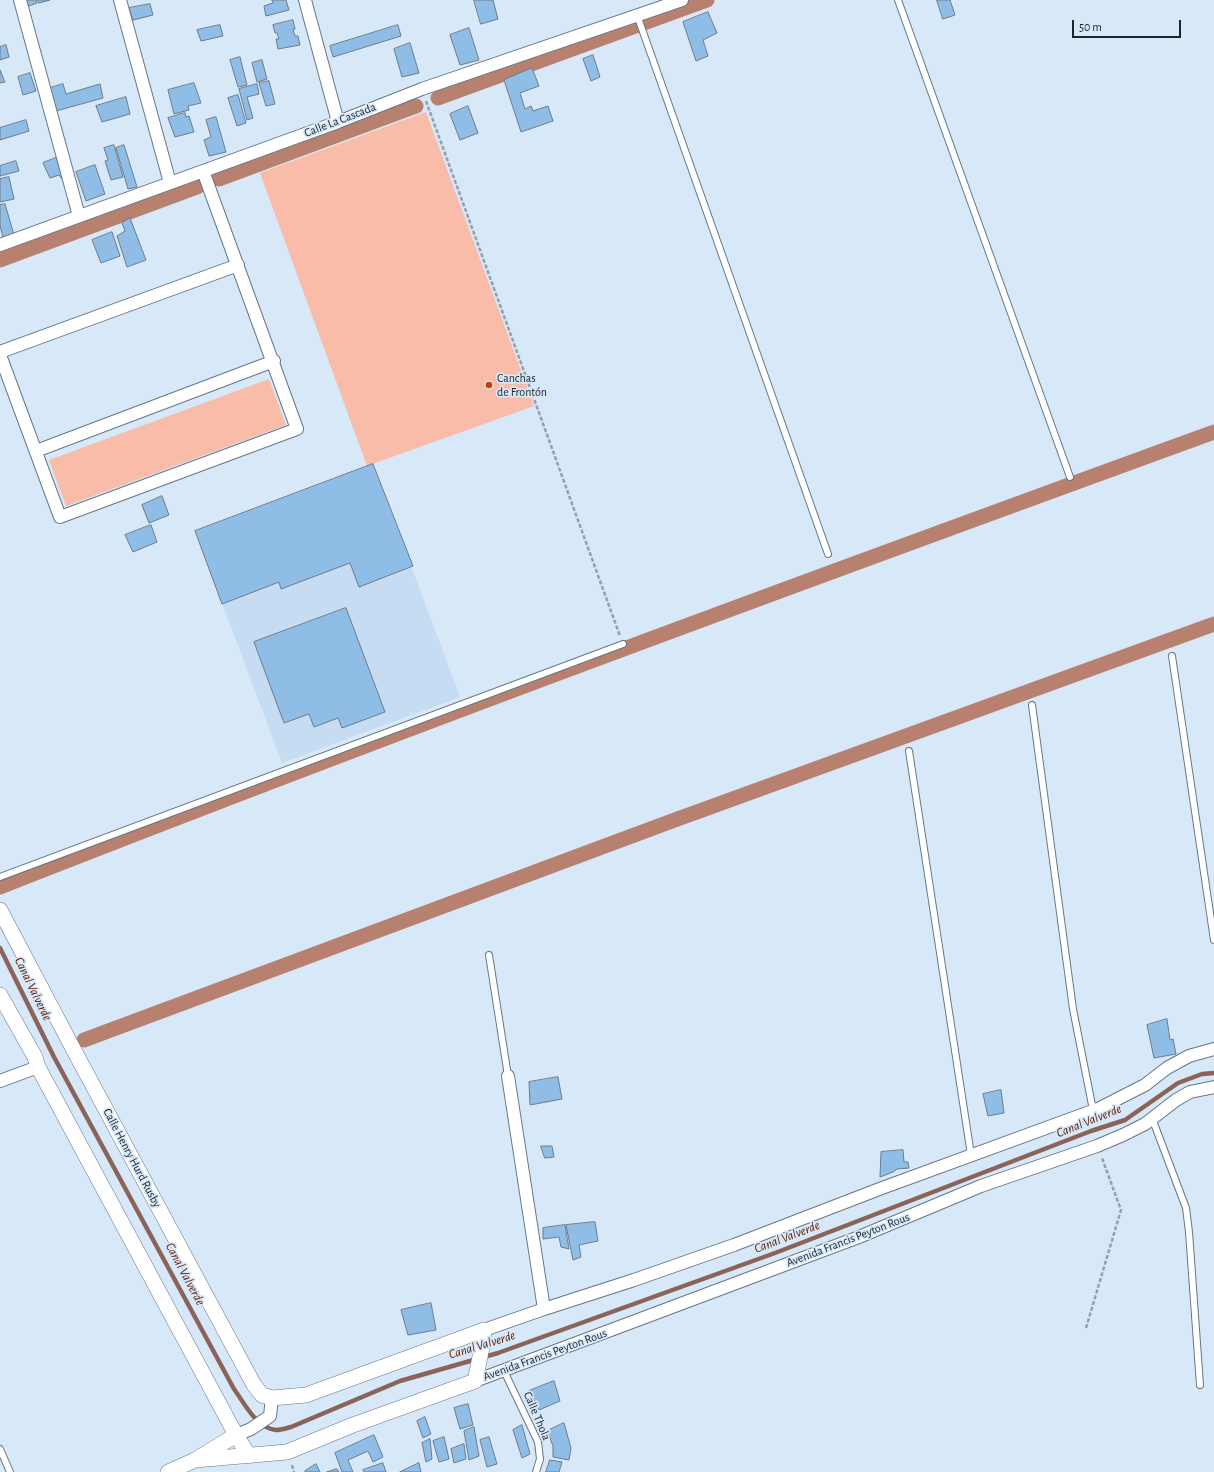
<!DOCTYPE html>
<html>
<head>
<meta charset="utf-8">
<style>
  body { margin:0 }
  #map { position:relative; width:1214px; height:1472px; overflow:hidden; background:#d7e8f8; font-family:"Alegreya Sans",sans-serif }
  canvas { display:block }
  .scale { position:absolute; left:1072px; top:20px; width:109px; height:18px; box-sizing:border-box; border:2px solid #1d2329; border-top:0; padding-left:5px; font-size:12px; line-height:14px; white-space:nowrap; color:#1d2329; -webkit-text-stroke:3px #d7e8f8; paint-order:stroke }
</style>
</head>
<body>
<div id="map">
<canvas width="1214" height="1472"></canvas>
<div class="scale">50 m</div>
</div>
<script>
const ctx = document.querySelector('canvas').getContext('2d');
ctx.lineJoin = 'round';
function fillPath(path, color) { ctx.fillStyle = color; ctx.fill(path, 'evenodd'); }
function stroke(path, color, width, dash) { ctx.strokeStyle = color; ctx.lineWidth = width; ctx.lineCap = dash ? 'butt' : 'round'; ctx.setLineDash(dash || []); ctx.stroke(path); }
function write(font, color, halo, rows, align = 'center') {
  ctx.font = font + ' "Alegreya Sans",sans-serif'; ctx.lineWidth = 3.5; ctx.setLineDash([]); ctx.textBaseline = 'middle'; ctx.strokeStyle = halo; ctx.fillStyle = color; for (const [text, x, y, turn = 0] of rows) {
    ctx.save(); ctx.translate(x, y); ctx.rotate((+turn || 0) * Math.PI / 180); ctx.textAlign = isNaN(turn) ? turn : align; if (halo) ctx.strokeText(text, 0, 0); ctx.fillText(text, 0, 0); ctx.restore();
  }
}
const built = new Path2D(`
  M373,464L460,697L282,763L195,531Z`);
const green = new Path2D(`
  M426,112L534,406L367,466L260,173Z
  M269,379L286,425L66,506L49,460Z`);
const stream = new Path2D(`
  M0,948L54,1057L234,1389C245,1404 256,1428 276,1430C281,1430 287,1428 291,1427L400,1381L498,1353L775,1253L1091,1131L1125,1120L1178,1083L1202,1074L1214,1073`);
const canal = new Path2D(`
  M438,98L707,0
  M219,179L416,106
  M0,260L197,187
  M0,887C402,729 808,580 1214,432
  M84,1040L672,821L1214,624`);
const building = new Path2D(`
  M27,0H36L37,3L29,6Z
  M38,0H50L39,3Z
  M272,0H286L289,10L266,16L264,6L273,3Z
  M474,0H493L498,19L481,24Z
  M937,0H950L955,15L943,19Z
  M150,4L153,15L133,20L129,8Z
  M708,12L717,33L703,40L708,56L696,61L683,22Z
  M293,20L295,29H293L295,36H298L300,45L278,49L276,39H279L277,33H275L273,25Z
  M220,25L223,36L201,41L197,30Z
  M398,25L401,36L333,57L330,46Z
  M469,28L479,60L460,65L450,35Z
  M410,43L419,73L402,77L394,49Z
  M6,45L9,57L0,60V47Z
  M593,55L600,77L591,81L583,59Z
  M240,57L247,85L238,87L230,60Z
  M262,60L267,79L257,82L252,63Z
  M532,68L539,86L520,93L525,109L531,106L533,111L548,106L553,121L521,132L504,80Z
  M0,70L5,82L0,83Z
  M30,73L36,91L23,95L18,77Z
  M269,81L275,104L266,106L259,83Z
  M194,83L201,103L188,106L189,110L174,114L168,90Z
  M63,84L66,94L100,84L103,98L56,111L50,88Z
  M257,84L259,94L247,97L253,118L247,120L239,89Z
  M238,95L246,123L237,126L228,98Z
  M126,97L130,114L102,122L96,106Z
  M468,106L478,133L460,140L450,114Z
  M185,113L186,117L189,116L194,132L175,137L168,118Z
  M216,117L226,152L209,156L204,140L211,137L206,120Z
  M26,120L29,131L0,140V128Z
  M114,145L123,177L111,180L105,161L108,160L104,148Z
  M124,145L137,187L128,189L116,148Z
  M58,157L66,178L62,179L59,175L50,178L43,163Z
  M16,161L19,171L0,176V166Z
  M95,165L105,194L86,201L76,172Z
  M9,177L14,199L0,202V179Z
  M5,204L14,235L3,237L0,226V205Z
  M130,218L146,260L127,267L117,236L125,231L122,223Z
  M112,232L120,256L101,263L92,240Z
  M373,464L413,566L359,587L350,563L281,589L279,582L222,604L195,531Z
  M162,496L169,515L149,523L142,505Z
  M151,525L157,542L133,552L125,535Z
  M346,608L385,712L342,728L338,718L314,727L309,714L284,723L254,642Z
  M1167,1019L1170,1040L1173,1039L1176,1054L1154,1058L1147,1025Z
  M558,1077L562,1099L530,1105L529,1082Z
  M1001,1090L1004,1113L988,1116L983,1094Z
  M541,1146H552L554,1157L545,1158Z
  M903,1150L904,1162H908L909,1168L897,1169L893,1172L880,1177L881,1152Z
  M595,1222L598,1241L579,1245L581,1257L573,1260L566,1225Z
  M565,1225L569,1249L561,1247L559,1237L543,1239V1228Z
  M431,1303L436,1330L408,1335L401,1310Z
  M554,1381L560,1401L539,1410L529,1391Z
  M468,1404L473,1425L460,1429L454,1408Z
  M425,1417L431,1434L423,1438L417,1421Z
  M564,1423L571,1448L569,1460L553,1457V1446L547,1431Z
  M522,1425L530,1454L522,1458L513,1430Z
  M474,1427L479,1456L469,1460L464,1431Z
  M374,1435L383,1457L373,1462L368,1451L348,1460L353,1472H342L335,1453Z
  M444,1437L449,1459L439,1462L433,1441Z
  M489,1437L497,1464L487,1467L480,1440Z
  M430,1439L432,1459L426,1462L422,1443Z
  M464,1444L466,1459L454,1463L451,1449Z
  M550,1460L562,1462L559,1472H546Z
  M383,1463L386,1472H364L363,1470Z
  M419,1463L421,1472H400Z
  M316,1464L320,1472H305V1471Z
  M337,1469L339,1472H327Z`);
const path = new Path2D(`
  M426,101L620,636
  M1086,1328L1121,1210L1102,1158
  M292,1465L294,1472`);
const service = new Path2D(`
  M898,0L1070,477
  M637,15L828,554
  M1172,656L1214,940
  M1032,705L1073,1009L1093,1110
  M909,751L971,1155
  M0,877L623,644
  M489,955L508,1076
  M1152,1118L1186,1208L1189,1232L1200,1385
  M504,1371L538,1442L540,1459L536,1472
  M0,1449L10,1472`);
const minor = new Path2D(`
  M20,0L79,216
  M120,0L170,183
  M305,0L338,122
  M0,245L338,122L422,89L682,0
  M0,352L238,265
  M0,355L60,517L297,429L203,171
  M36,451L274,361
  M508,1076L544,1309
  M0,1081L38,1067
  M484,1330L544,1309L634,1280L734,1245L882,1188L1098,1109L1145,1085L1167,1068L1189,1056L1214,1049
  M475,1381L859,1237L981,1186L1097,1146L1123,1135L1145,1124L1176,1100L1190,1092L1214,1087
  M236,1435L251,1429L270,1416L272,1398`);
const tertiary = new Path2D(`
  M0,910L77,1056L254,1385L262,1395L272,1398L306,1395L484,1330L482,1347L475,1381L353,1425L287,1452L195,1460
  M0,995L35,1057L38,1067L236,1435L249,1456
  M168,1472L195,1460L236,1435`);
const markers = [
  [489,385,4,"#c63f05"]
];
const streetNames = [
  ["Calle La Cascada",340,120,-21],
  ["Calle Henry Hurd Rusby",132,1158,62],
  ["Avenida Francis Peyton Rous",848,1240,-21],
  ["Avenida Francis Peyton Rous",545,1355,-20],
  ["Calle Thola",537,1416,67]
];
const poiNames = [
  ["Canchas",497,378],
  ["de Frontón",497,392]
];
const waterNames = [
  ["Canal Valverde",33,989,64],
  ["Canal Valverde",1089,1121,-22],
  ["Canal Valverde",787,1237,-21],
  ["Canal Valverde",185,1274,62],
  ["Canal Valverde",482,1345,-17]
];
fillPath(built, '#c6dcf2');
fillPath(green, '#f9bca9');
stroke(stream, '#8a6459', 4.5);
stroke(canal, '#b8806e', 15);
fillPath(building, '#90bde6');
stroke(building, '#6c7c8a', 1);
stroke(service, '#677685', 8);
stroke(minor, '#677685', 14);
stroke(tertiary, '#677685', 16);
stroke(path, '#93a0ad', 2.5, [4, 2]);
stroke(service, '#fff', 6);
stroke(minor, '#fff', 12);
stroke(tertiary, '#fff', 15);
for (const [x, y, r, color] of markers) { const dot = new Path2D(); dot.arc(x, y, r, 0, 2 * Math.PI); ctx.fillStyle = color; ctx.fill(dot); stroke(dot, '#d7e8f8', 1.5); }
write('12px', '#1d2329', '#d7e8f8', streetNames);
write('12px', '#1d2329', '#d7e8f8', poiNames, 'left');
write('italic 13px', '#621d04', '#d7e8f8', waterNames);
</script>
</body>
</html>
